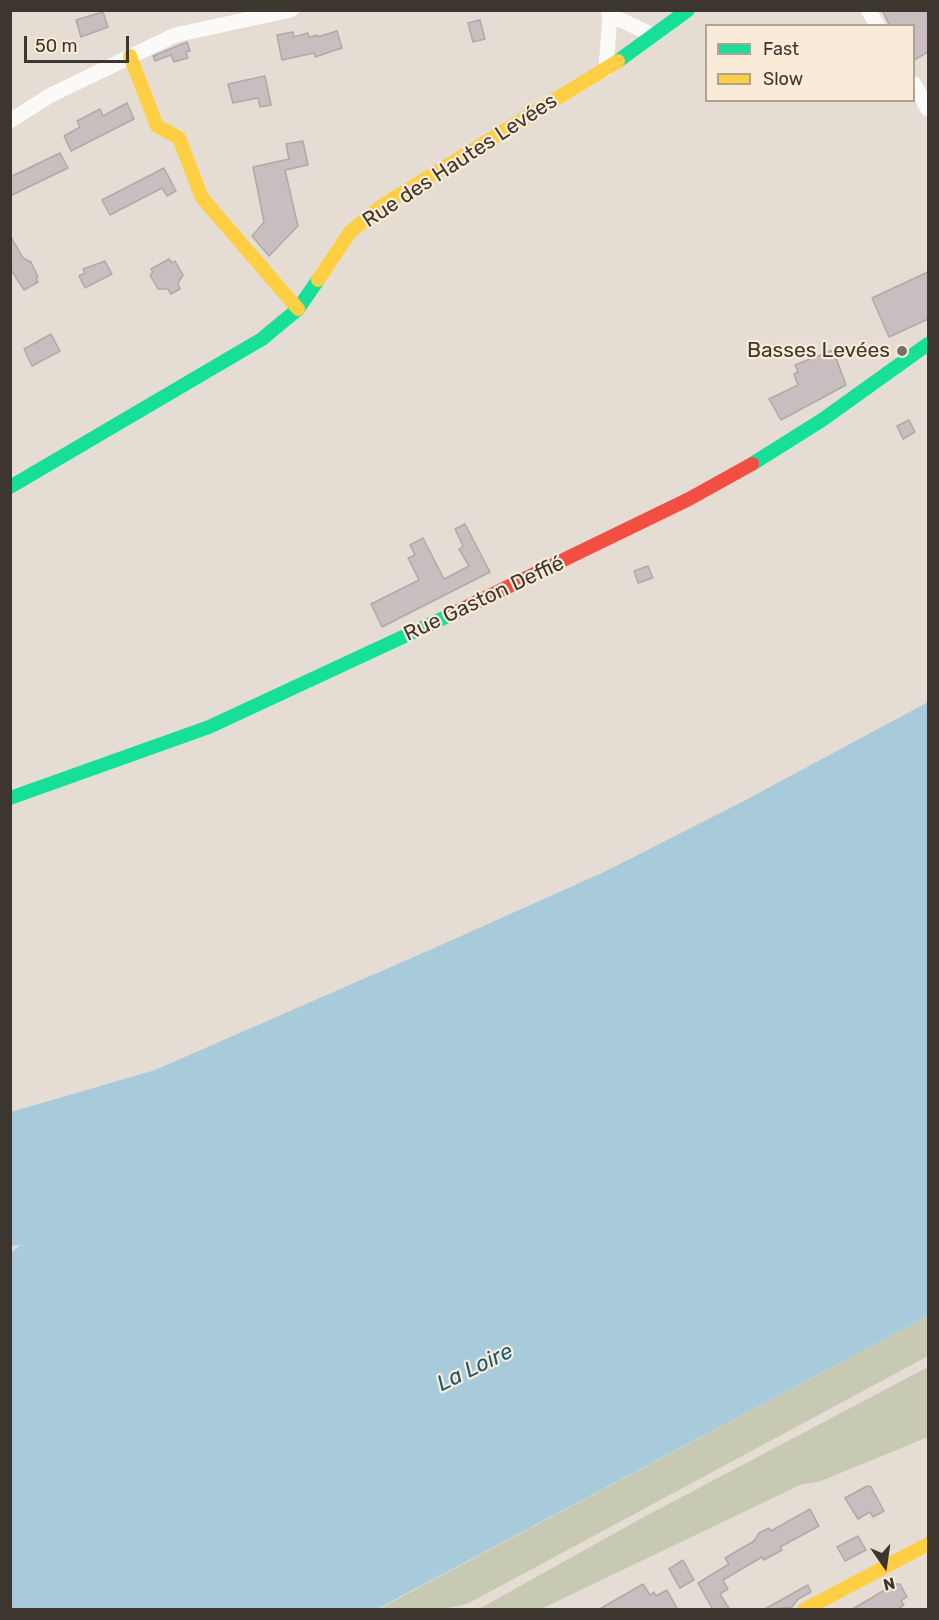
<!DOCTYPE html>
<html>
<head>
<meta charset="utf-8">
<style>
  body { margin:0 }
  #map { position:relative; width:939px; height:1620px; overflow:hidden; background:#e5ddd3; font-family:Rubik,sans-serif }
  canvas { display:block }
  .frame { position:absolute; inset:0; border:12px solid #3c362f; pointer-events:none }
  .legend { position:absolute; left:705px; top:24px; width:210px; height:78px; box-sizing:border-box; background:#faebd8; border:2px solid #aea394; margin:0; padding:8px 10px; list-style:none; font-size:18px; color:#3c362f }
  .legend li { display:flex; align-items:center; gap:12px; height:30px }
  .legend b { width:30px; border:2px solid #aea394 }
  .north { position:absolute; left:855px; top:1536px; width:60px; height:60px; -webkit-text-stroke:4px #faebd8; paint-order:stroke; rotate:167deg; font-size:16px; font-weight:700; line-height:24px; text-align:center; color:#3c362f }
  .north::after { content:''; display:block; margin:auto; width:21px; height:27px; background:#3c362f; clip-path:polygon(50% 0,100% 100%,50% 72%,0 100%) }
  .scale { position:absolute; left:24px; top:36px; width:105px; height:27px; box-sizing:border-box; border:3px solid #3c362f; border-top:0; padding-left:8px; font-size:18px; line-height:21px; white-space:nowrap; color:#3c362f; -webkit-text-stroke:4px #faebd8; paint-order:stroke }
</style>
</head>
<body>
<div id="map">
<canvas width="939" height="1620"></canvas>
<div class="frame"></div>
<ul class="legend">
<li><b style="height:8px;background:#16e098"></b>Fast</li>
<li><b style="height:8px;background:#ffcf43"></b>Slow</li>
</ul>
<div class="north">N</div>
<div class="scale">50 m</div>
</div>
<script>
const ctx = document.querySelector('canvas').getContext('2d');
ctx.lineJoin = 'round';
function fillPath(path, color) { ctx.fillStyle = color; ctx.fill(path, 'evenodd'); }
function stroke(path, color, width, dash) { ctx.strokeStyle = color; ctx.lineWidth = width; ctx.lineCap = dash ? 'butt' : 'round'; ctx.setLineDash(dash || []); ctx.stroke(path); }
function write(font, color, halo, rows, align = 'center') {
  ctx.font = font + ' Rubik,sans-serif'; ctx.lineWidth = 4.5; ctx.setLineDash([]); ctx.textBaseline = 'middle'; ctx.strokeStyle = halo; ctx.fillStyle = color; for (const [text, x, y, turn = 0] of rows) {
    ctx.save(); ctx.translate(x, y); ctx.rotate((+turn || 0) * Math.PI / 180); ctx.textAlign = isNaN(turn) ? turn : align; if (halo) ctx.strokeText(text, 0, 0); ctx.fillText(text, 0, 0); ctx.restore();
  }
}
const green = new Path2D(`
  M928,1316V1356L467,1604L444,1609L377,1610Z
  M928,1367V1437L821,1481L800,1485L541,1609H479L642,1518Z`);
const water = new Path2D(`
  M928,702V1316L377,1609H11L10,1253L21,1245L11,1246V1112L155,1070L432,949L604,872L742,802Z`);
const building = new Path2D(`
  M882,10H928V52L914,60V26H890Z
  M103,12L108,27L81,37L76,20Z
  M480,20L485,39L473,42L468,23Z
  M337,31L342,48L315,57L314,53L282,60L277,35L293,32L294,37L308,33L309,37L317,35V37Z
  M187,42L190,51L186,52L188,58L174,62L171,55L155,61L153,56Z
  M265,76L271,105L260,107L258,98L233,103L228,84Z
  M127,103L134,119L71,151L64,136L80,127L77,121L100,109L103,116Z
  M303,141L308,165L285,170L298,226L269,256L252,236L264,222L253,167L289,159L286,144Z
  M60,153L68,168L10,196V177Z
  M164,168L176,191L167,196L162,188L110,215L102,200Z
  M10,235L23,258L31,262L38,277L36,278L38,282L24,290L10,268Z
  M169,259L172,263L175,261L183,275L178,283L180,289L171,294L168,289H158L150,275L153,272L151,269Z
  M105,261L112,274L85,288L79,276L85,273L83,269Z
  M928,272V319L889,337L872,298Z
  M51,334L60,351L32,366L24,349Z
  M833,350L846,385L781,420L769,399L798,385L794,374L798,372L795,365Z
  M909,420L915,432L903,439L897,426Z
  M465,524L490,572L382,627L371,604L419,580L408,558L415,555L410,545L423,538L444,579L469,566L459,549L463,546L455,529Z
  M648,566L653,578L638,583L634,571Z
  M867,1486L871,1487L884,1511L873,1517L870,1512L858,1519L845,1498Z
  M810,1509L819,1526L780,1547L782,1550L764,1560L762,1557L723,1580L728,1589L720,1594L730,1610H713L698,1583L729,1564L725,1558L754,1541L759,1533L769,1528L771,1531Z
  M858,1536L866,1550L845,1561L837,1547Z
  M683,1560L694,1580L680,1588L669,1569Z
  M643,1584L650,1595L654,1592L656,1596L667,1590L678,1610H598Z
  M895,1584H900L907,1597L901,1601L904,1605L896,1610H851Z
  M808,1585L811,1592L798,1599L792,1607L763,1610Z`);
const street = new Path2D(`
  M868,10L878,26
  M610,15L653,35
  M606,69L610,15L608,10
  M914,84L928,109
  M10,121L49,96L175,35L291,10`);
const fast = new Path2D(`
  M618,61L688,10
  M752,464L822,420L928,344
  M10,487L262,339L298,309L318,280
  M10,798L209,727L450,615`);
const slow = new Path2D(`
  M130,56L157,126L179,138L202,198L298,309
  M318,280L350,232L383,205L618,61
  M804,1610L928,1544`);
const jam = new Path2D(`
  M450,615L689,499L752,464`);
const markers = [
  [902,351,6,"#777068"]
];
const streetNames = [
  ["Rue des Hautes Levées",460,161,-33],
  ["Rue Gaston Deffié",484,599,-25]
];
const poiNames = [
  ["Basses Levées",890,351]
];
const waterNames = [
  ["La Loire",475,1368,-26]
];
fillPath(green, '#c7c9b3');
fillPath(water, '#a7cbda');
fillPath(building, '#c8bdbf');
stroke(building, '#b0a9a8', 1.5);
stroke(street, '#fbfaf8', 15);
stroke(fast, '#16e098', 14);
stroke(slow, '#ffcf43', 14);
stroke(jam, '#f24e42', 14);
for (const [x, y, r, color] of markers) { const dot = new Path2D(); dot.arc(x, y, r, 0, 2 * Math.PI); ctx.fillStyle = color; ctx.fill(dot); stroke(dot, '#faebd8', 2); }
write('21px', '#3c362f', '#faebd8', streetNames);
write('21px', '#3c362f', '#faebd8', poiNames, 'right');
write('italic 22px', '#155a75', '#faebd8', waterNames);
</script>
</body>
</html>
